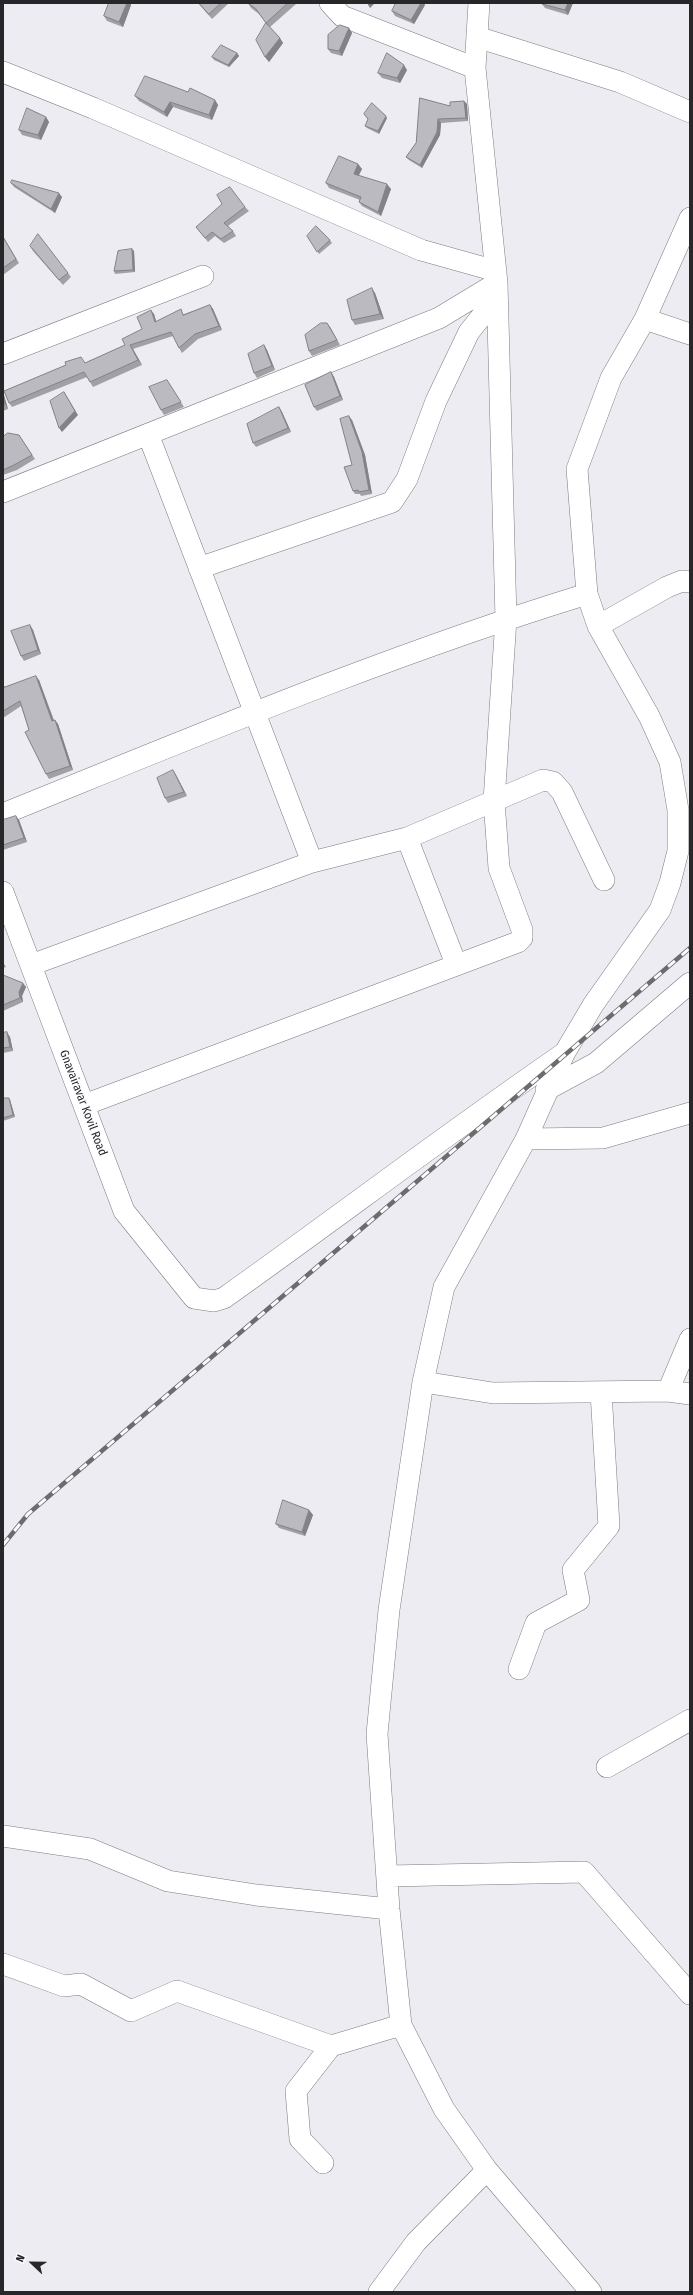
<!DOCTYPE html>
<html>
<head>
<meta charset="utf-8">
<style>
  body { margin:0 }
  #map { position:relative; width:693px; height:2295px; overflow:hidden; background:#edecf3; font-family:"Fira Sans Condensed",sans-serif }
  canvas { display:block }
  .frame { position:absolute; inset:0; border:4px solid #272729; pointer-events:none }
  .north { position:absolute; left:12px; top:2243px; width:40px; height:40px; -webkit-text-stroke:3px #fbfaff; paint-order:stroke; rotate:292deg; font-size:11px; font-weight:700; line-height:16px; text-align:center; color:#272729 }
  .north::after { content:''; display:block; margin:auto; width:14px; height:18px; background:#272729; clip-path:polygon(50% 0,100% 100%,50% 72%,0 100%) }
</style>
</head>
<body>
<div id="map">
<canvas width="693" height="2295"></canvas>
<div class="frame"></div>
<div class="north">N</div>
</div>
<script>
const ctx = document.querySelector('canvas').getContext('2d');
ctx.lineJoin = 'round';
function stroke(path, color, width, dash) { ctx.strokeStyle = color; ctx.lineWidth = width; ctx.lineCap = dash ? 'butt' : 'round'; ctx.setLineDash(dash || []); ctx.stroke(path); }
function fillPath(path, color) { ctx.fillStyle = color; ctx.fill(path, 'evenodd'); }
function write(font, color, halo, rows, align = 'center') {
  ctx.font = font + ' "Fira Sans Condensed",sans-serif'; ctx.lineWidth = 3; ctx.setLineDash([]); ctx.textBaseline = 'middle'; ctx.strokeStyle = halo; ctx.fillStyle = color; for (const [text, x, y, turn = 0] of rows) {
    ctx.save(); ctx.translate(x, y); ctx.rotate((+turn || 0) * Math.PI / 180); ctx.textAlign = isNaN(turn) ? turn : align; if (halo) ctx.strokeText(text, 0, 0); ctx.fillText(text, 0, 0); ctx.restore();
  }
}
const street = new Path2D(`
  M330,3L342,16L475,68
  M477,37L620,82L690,112
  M3,72L93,108L421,250L496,271
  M690,218L645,319L611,378L577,469L587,594L598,626L649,716L670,762L678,810V851L670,883L660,910L593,1005L564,1054L526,1139L444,1287L423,1382L493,1393L668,1391L690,1394
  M645,319L690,334
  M3,354L203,276
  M148,434L312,862
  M3,492L439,318L497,283
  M199,568L392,502L407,479L436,401L469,332L497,297
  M598,626L667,587L682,581L690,582
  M3,814C196,736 388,655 587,594
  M407,838L456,964
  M3,892L124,1211L194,1298L214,1301L224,1298C338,1217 448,1133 563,1054
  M31,965L312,862L407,838L543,780L553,782L562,792L604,880
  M546,1090L596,1063L690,983
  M84,1105L518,942L522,938V930L499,868L494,801L506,619L497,283L475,68L479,3
  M526,1139L603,1138L690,1113
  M423,1382L389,1610L377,1734L389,1909L401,2025L444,2109L487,2170L591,2292
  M668,1391L690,1339
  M519,1669L536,1623L579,1600L573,1570L609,1526L601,1392
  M607,1767L690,1720
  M3,1836L90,1849L168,1881L256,1895L389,1909
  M388,1876L584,1872L690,1994
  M3,1964L64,1986L81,1984L131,2011L177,1991L331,2046
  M323,2163L300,2139L296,2091L331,2046L401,2025
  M379,2292L416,2242L487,2170`);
const rail = new Path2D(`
  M3,1545L28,1514L690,948`);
const wall = new Path2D(`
  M109,3H130L131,5L123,27L107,21L104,16Z
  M198,3H229L212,19Z
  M248,3H295L296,4L270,27L283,43L269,62L265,57L266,23L259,14L251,8Z
  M540,3H573L568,15L545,8L542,4Z
  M425,5L414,24L395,16L392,11Z
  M349,28L352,33L342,56L331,53L328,49Z
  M237,53L239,56L229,67L214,60L212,57Z
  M407,70L400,83L382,78L378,73Z
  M188,92L215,100L218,105L212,120L173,107L167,117L139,101L135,96Z
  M464,101L467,104L468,121L441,123L440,135L422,168L409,160L406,157L416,143L450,106Z
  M46,117L49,122L41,140L22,135L19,130Z
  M387,118L379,134L367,128L365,126Z
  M358,164L362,169L359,175L391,189L381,216L362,206L359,202L360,200L329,188L326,183Z
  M11,183L62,197L55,213L14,187Z
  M245,207L249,211L228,226L233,231L236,236L224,243L215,236L208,242L196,227Z
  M3,236L19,263L3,275Z
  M307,236L330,240L332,243L319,254Z
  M30,246L68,273L71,277L63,285L33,251Z
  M132,249L134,251L135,272L115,274L114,271Z
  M375,293L384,319L355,325L352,320Z
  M210,305L213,309L222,330L198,339L182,353L179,348L173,336L133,349L142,365L93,387L87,377L12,407L9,403L85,363L125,345L142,329L154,314L156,322L184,314Z
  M330,327L340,345L312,356L309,351Z
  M264,345L267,350L275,370L257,378L254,373Z
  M331,372L334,377L343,400L317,411L314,407Z
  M167,380L184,407L164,415L161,410Z
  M3,392L8,409L3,411Z
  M279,407L282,412L291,432L256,447L253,443Z
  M352,420L365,455L372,494L361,496L360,494H355L353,491L352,465Z
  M19,435L35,459L17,470L3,475V437Z
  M30,625L33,630L41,654L24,661L21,656Z
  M39,680L54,720H55L58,724L73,770L49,779L46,774L29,730L21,706L3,718V684L5,687Z
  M176,775L187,796L168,803L165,798Z
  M3,820H19L27,842L3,850Z
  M3,962L6,967L3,968Z
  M3,975L26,987L22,996L23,1002L3,1011Z
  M3,1033L10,1037L13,1051L3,1053Z
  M3,1098L10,1100L15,1117L3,1121Z
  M309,1510L313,1515L305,1536L279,1528L276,1524Z`);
const shadedWall = new Path2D(`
  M127,3H130L131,5L123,27L119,22Z
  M367,3H375L370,8Z
  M421,3H424L425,5L414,24L411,20Z
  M568,3H573L568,15L565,10Z
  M349,28L352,33L342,56L339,51Z
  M280,38L283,43L269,62L265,57Z
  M237,53L239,56L229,67L228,65Z
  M404,65L407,70L400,83L397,78Z
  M215,100L218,105L212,120L209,115Z
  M464,101L467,104L468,121L466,118Z
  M170,102L173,107L167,117L164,112Z
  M386,116L387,118L379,134L378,131Z
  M46,117L49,122L41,140L38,135Z
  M438,119L441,123L440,135L422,168L420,165Z
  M358,164L362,169L357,178L354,174Z
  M387,184L391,189L381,216L378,212Z
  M59,193L62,197L55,213L51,209Z
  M132,249L134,251L135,272L133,270Z
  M372,288L375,293L384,319L380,314Z
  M210,305L213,309L222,330L219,326Z
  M151,310L154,314L158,327L155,322Z
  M327,323L330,327L340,345L337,340Z
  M130,345L133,349L142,365L138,360Z
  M264,345L267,350L275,370L272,366Z
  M331,372L334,377L343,400L340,396Z
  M3,392L8,409L5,404L3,398Z
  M64,392L78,415L62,432L59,428Z
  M279,407L282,412L291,432L288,428Z
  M349,416L352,420L365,455L372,494L369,490Z
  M30,625L33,630L41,654L38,650Z
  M36,676L39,680L55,725L52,721Z
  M55,720L58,724L73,770L70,766Z
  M173,770L176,775L187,796L184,792Z
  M16,816L19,820L27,842L24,838Z
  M23,983L26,987L22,996L23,1002L20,998L19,992Z
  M7,1032L10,1037L13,1051L10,1047Z
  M9,1098L10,1100L15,1117L13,1115Z
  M309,1510L313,1515L305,1536L302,1532Z`);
const building = new Path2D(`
  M109,3H127L119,22L104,16Z
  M199,3H221L209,14Z
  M248,3H288L266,23L256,9Z
  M396,3H421L411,20L392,11Z
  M542,3H568L565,10L542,4Z
  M266,23L280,38L265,57L256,40Z
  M340,25L349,28L339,51L328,49V35Z
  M221,45L237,53L228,65L212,57Z
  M387,53L404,65L397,78L378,73Z
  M145,76L188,92L190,88L215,100L209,115L170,102L164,112L135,96Z
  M420,98L450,106V102L464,101L466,118L438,119L437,132L420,165L406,157L416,143Z
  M372,103L386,116L378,131L365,126L368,119L364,114Z
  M27,108L46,117L38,135L19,130Z
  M339,156L358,164L354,174L387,184L378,212L359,202L361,197L326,183Z
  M12,180L59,193L51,209L11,183Z
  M230,187L245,207L224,223L233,231L221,239L212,232L205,238L196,227L222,204L217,195Z
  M316,226L330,240L317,252L307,236Z
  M38,234L68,273L59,280L30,246Z
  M3,237L16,259L3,268Z
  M132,249L133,270L114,271L118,251Z
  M372,288L380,314L352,320L347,300Z
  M210,305L219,326L195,334L179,348L171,332L130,345L138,360L90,382L84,372L9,403L4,391L66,365L65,362L81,357L85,363L125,345L122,339L142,329L137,317L151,310L155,322L181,309L183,315Z
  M321,323H327L337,340L309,351L305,335Z
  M264,345L272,366L254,373L248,354Z
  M331,372L340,396L314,407L305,385Z
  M167,380L181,402L161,410L149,387Z
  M64,392L75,411L59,428L50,401Z
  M3,398L5,404L3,405Z
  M279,407L288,428L253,443L247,424Z
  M349,416L362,452L369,490L359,492L358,490L353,491L344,467L352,465L340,419Z
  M8,433L19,435L32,455L14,465L3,470V437Z
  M30,625L38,650L21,656L11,631Z
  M36,676L52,721L55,720L70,766L46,774L25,732L29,730L20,701L3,711V685L4,687Z
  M173,770L184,792L165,798L157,778Z
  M16,816L24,838L3,845V820Z
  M3,975L23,983L19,992L20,998L3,1005Z
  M7,1032L10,1047L3,1048V1033Z
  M3,1098H9L13,1115L3,1118Z
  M283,1500L309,1510L302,1532L276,1524Z`);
const streetNames = [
  ["Gnavairavar Kovil Road",83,1103,69]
];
stroke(street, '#7c7b81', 22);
stroke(street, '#fff', 21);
stroke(rail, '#6c6c6f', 4.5);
stroke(rail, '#fbfaff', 3, [9]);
fillPath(wall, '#a1a0a5');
fillPath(shadedWall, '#838286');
fillPath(building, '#bbbac0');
stroke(building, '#838286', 1);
write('12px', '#272729', '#fbfaff', streetNames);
</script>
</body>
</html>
